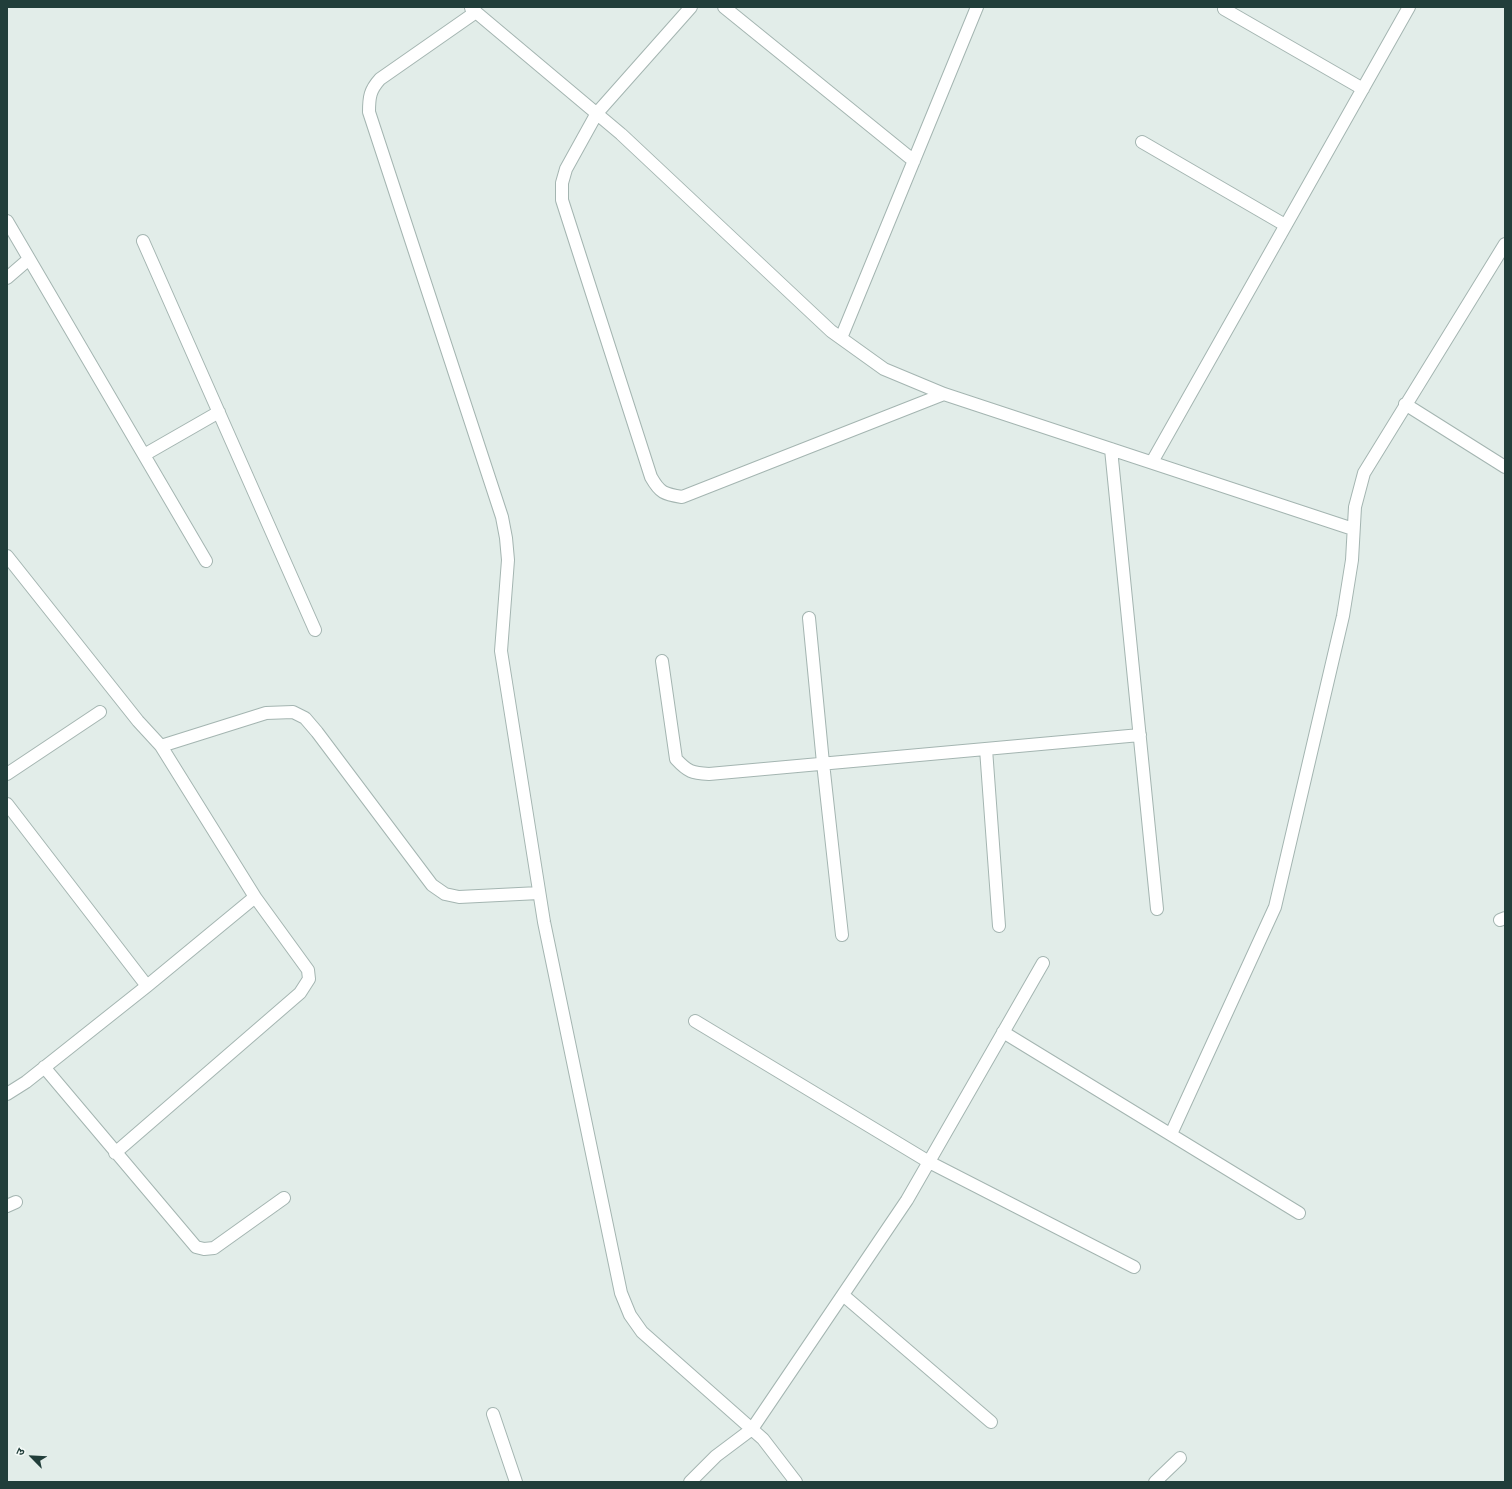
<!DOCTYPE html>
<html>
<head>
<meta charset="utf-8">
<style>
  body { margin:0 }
  #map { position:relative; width:1512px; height:1489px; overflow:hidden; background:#e2ede9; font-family:"Alegreya Sans","Noto Sans Devanagari",sans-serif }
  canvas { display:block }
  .frame { position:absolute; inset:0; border:8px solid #213e3a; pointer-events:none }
  .north { position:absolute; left:12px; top:1437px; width:40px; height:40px; -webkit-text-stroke:3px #f2f9f6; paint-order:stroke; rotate:294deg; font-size:11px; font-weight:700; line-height:16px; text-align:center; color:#213e3a }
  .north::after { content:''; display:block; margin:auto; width:14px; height:18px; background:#213e3a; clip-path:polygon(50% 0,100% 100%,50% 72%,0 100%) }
</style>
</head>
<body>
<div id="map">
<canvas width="1512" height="1489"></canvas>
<div class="frame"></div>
<div class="north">उ</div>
</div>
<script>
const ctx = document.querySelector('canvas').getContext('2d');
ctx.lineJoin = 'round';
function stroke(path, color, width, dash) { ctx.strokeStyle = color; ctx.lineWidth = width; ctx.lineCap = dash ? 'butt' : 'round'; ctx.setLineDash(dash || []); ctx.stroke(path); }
const street = new Path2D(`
  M691,7L597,113L566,169L562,183V200L651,477C660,493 664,494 682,497L944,394
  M724,7L914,161
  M471,8L621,134L831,331L884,369L944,394L1353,529
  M1224,9L1363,89
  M476,12L380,79C370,90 369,97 369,112L502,517L506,538L508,560L501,651L544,922L621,1293L630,1315L642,1332L763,1439L796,1482
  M1142,142L1285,225
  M7,221L206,561
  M143,241L315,630
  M7,278L29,259
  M841,338L977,7
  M1405,404L1505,467
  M1111,449L1157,909
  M144,455L219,412
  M1152,462L1409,7
  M7,556L138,721L161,746L255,897L308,970L309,979L300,993L115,1153
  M809,618L823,763L842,935
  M662,661L676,759C688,772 692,773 709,774L1140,735
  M161,746L266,713L293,712L305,718L317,732L432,885L445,894L459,897L539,893
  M986,749L999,926
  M7,774L100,712
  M7,804L147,986
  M1500,920L1505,918
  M695,1021L929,1162L1134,1267
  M1003,1032L1299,1213
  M44,1067L196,1247L204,1249L214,1248L284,1198
  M7,1094L26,1082L147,986L255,897
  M1171,1134L1275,907L1343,616L1352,560L1355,507L1364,473L1505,244
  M7,1206L16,1202
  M843,1295L991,1422
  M493,1414L516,1482
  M690,1482L716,1456L752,1429L907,1200L1043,963
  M1155,1482L1180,1458`);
stroke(street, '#a4b5b1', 14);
stroke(street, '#fff', 12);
</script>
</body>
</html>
